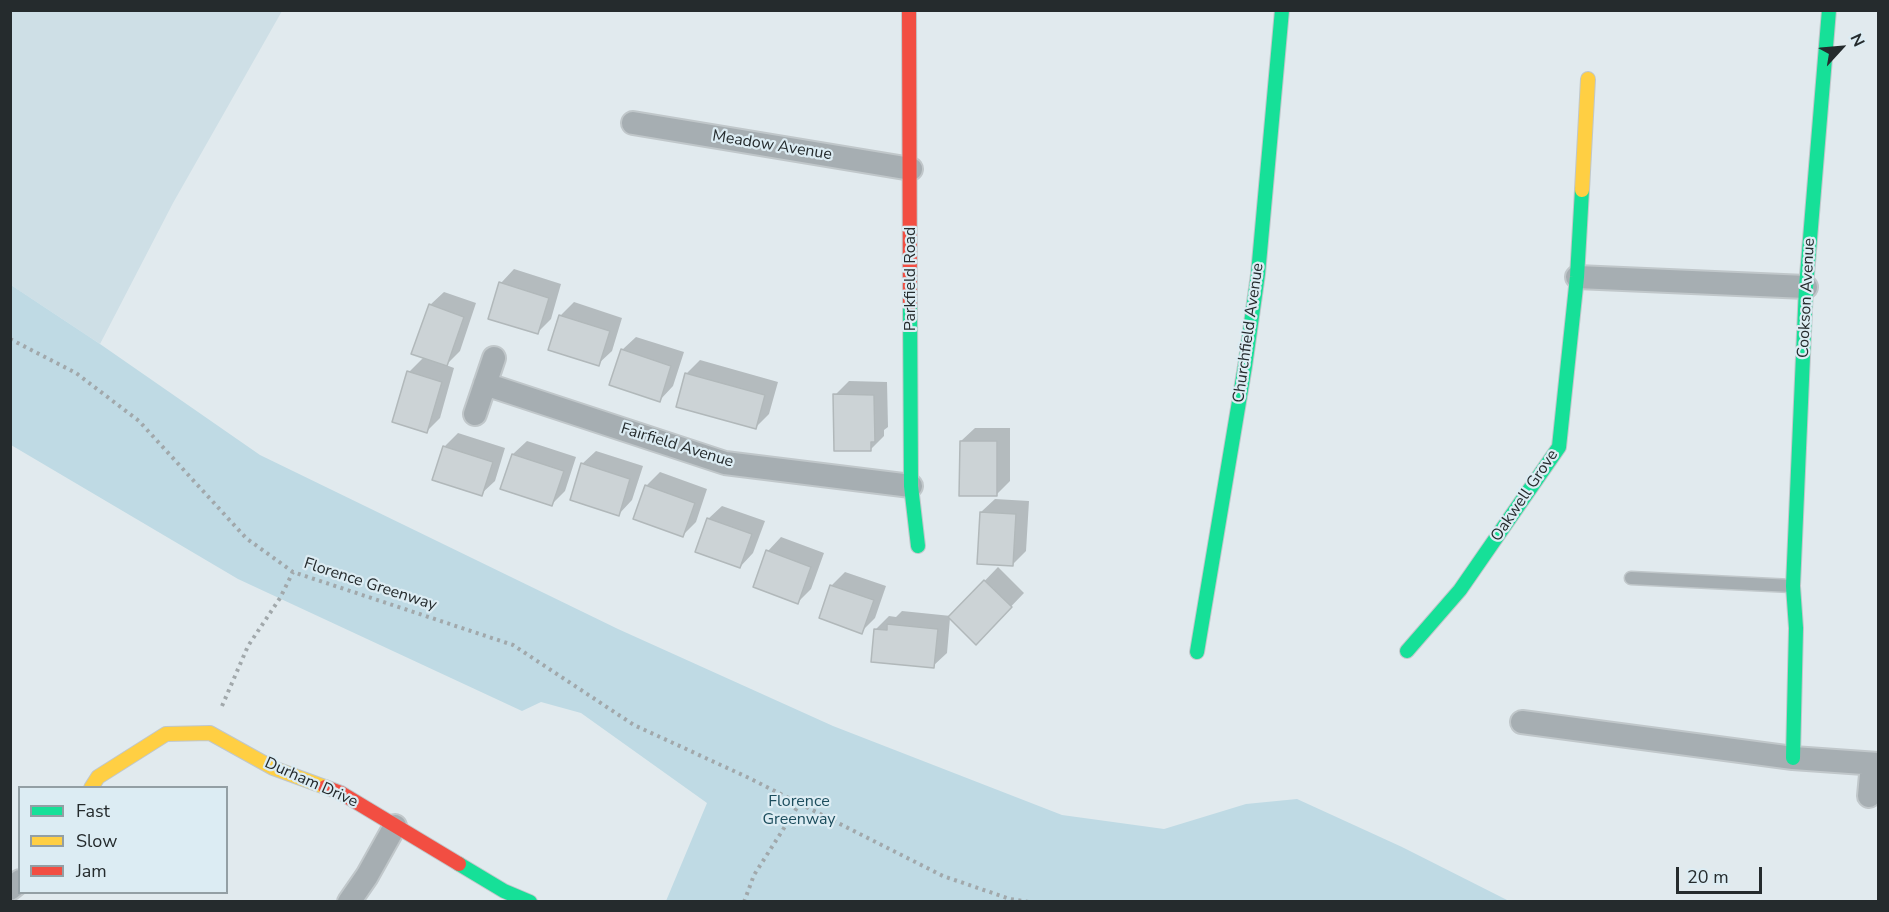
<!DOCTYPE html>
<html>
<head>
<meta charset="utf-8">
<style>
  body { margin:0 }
  #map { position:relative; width:1889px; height:912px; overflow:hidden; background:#e1eaee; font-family:"Nunito Sans",sans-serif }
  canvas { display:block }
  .frame { position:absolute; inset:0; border:12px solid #252b2d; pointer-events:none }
  .legend { position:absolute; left:18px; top:786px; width:210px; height:108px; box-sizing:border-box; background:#dcecf3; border:2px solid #939fa4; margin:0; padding:8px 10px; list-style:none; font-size:18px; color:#252b2d }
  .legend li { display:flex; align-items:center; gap:12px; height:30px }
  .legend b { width:30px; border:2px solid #939fa4 }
  .north { position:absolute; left:1811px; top:18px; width:60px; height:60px; -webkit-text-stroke:4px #dcecf3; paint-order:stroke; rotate:64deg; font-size:16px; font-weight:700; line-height:24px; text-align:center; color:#252b2d }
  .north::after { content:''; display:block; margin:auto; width:21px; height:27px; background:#252b2d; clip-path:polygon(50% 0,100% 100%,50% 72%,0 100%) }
  .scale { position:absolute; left:1676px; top:867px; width:86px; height:27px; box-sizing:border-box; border:3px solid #252b2d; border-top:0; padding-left:8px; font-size:18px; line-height:21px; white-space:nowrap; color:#252b2d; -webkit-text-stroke:4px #dcecf3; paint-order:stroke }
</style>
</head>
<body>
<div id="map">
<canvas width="1889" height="912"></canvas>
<div class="frame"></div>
<ul class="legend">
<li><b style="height:8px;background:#16e098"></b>Fast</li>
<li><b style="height:8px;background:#ffcf43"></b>Slow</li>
<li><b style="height:8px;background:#f24e42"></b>Jam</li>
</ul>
<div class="north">N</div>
<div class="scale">20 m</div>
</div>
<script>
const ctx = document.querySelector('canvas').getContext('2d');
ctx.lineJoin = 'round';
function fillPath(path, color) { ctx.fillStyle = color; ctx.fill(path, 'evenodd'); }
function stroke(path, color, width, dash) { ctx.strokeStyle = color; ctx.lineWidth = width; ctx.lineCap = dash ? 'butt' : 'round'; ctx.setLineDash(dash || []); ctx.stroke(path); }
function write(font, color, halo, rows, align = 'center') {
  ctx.font = font + ' "Nunito Sans",sans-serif'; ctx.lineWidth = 4.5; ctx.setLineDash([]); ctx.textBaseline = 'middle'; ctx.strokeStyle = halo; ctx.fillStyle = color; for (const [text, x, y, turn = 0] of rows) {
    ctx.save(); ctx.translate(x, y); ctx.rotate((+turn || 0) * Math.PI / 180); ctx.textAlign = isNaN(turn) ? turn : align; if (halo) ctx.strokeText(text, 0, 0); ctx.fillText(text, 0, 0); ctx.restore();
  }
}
const built = new Path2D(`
  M10,11H282L173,203L100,344L11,285Z`);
const green = new Path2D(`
  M11,285L100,344L260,455L618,629L833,726L1062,815L1164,829L1246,804L1297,799L1402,847L1509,901H666L707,803L581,713L541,702L522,711L238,579L11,445Z`);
const shadow = new Path2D(`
  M514,269L561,284L551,319L537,333L501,283Z
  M444,292L476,303L460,351L446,365L454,368L440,418L426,432L409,372L424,357L430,305Z
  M574,302L622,318L612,351L598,364L560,316Z
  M636,337L684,352L673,386L660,400L622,350Z
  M700,360L778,382L769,414L755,428L686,374Z
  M849,381L887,382L888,427L884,430V436L870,450L835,395Z
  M975,428H1010V481L996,495L961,441Z
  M458,433L505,448L495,481L481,494L444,447Z
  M527,441L576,457L565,491L552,504L502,488L513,454Z
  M596,451L643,466L632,500L619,514L582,464Z
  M660,472L707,489L696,522L683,535L646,486Z
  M995,499L1029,501L1026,551L1012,565L981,512Z
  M722,506L765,521L753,553L740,567L708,519Z
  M781,537L824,553L811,589L798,602L768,551Z
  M998,567L1024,593L976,643L950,618L947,653L933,666L875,630L889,616L896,617L902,611L951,616Z
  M845,572L886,586L875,618L861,632L821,618L832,585Z`);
const building = new Path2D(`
  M499,282L549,298L538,334L488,319Z
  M429,304L464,317L447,366L411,354Z
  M559,315L610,331L599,366L548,350Z
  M621,349L671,366L660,402L609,385Z
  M407,371L442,382L427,433L392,422Z
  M685,373L765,395L756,429L676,407Z
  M833,394L874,395L875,442H871V451H834Z
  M960,441H997V496H959Z
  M443,446L493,462L482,496L432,480Z
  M512,454L564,471L552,506L500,489Z
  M581,463L630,479L619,516L570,500Z
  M645,485L695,503L683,537L633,519Z
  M980,512L1016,514L1013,566L977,564Z
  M707,518L752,534L740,568L695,552Z
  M766,550L811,567L798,604L753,587Z
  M984,580L1012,607L976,645L948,617Z
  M830,585L874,600L862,634L819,618Z
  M887,624L938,629L934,668L871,662L874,629L887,630Z`);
const path = new Path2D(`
  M10,339L76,373L139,421L246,538L293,572L513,645L634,725L749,778L943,876L1010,899L1029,902
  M222,706L248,646L280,598L293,572
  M744,902L754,875L800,803
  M1337,902H1345`);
const lane = new Path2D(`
  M1631,578L1792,586`);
const street = new Path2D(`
  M633,123L911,169
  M1577,277L1806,287
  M485,384L725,463L911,486
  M475,414L494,358
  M1522,722L1793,758L1878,764
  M1869,796L1872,764
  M10,889L20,881
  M349,902L367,876L395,826`);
const fast = new Path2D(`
  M910,304L911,486L918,546
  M1407,651L1460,590L1559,447L1577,277L1582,190
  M1197,652L1245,366L1258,274L1282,10
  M1793,758L1796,628L1793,586L1806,287L1829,10
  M459,864L504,891L530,902`);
const slow = new Path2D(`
  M1582,190L1588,79
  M91,788L98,777L166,734L210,733L273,768L325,787`);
const jam = new Path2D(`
  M909,10L910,304
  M325,787L341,793L459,864`);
const streetNames = [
  ["Meadow Avenue",772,146,9],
  ["Parkfield Road",911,279,-90],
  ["Cookson Avenue",1807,298,-87],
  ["Churchfield Avenue",1249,333,-82],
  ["Fairfield Avenue",677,446,17],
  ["Oakwell Grove",1525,496,-56],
  ["Florence Greenway",370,585,18],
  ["Durham Drive",311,783,24]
];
const parkNames = [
  ["Florence",799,802],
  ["Greenway",799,820]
];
fillPath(built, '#cedfe6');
fillPath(green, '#bfdae4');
fillPath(shadow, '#0003');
fillPath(building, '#ccd3d6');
stroke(building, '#b1b8ba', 1.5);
stroke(lane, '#c0c7ca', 15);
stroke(street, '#c0c7ca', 26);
stroke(fast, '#c0c7ca', 16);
stroke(slow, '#c0c7ca', 16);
stroke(jam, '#c0c7ca', 16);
stroke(path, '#a1a8ab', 4, [3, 4.5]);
stroke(lane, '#a6aeb2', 12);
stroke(street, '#a6aeb2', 22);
stroke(fast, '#16e098', 14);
stroke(slow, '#ffcf43', 14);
stroke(jam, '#f24e42', 14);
write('16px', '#252b2d', '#dcecf3', streetNames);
write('16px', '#1c4d5d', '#dcecf3', parkNames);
</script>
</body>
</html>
